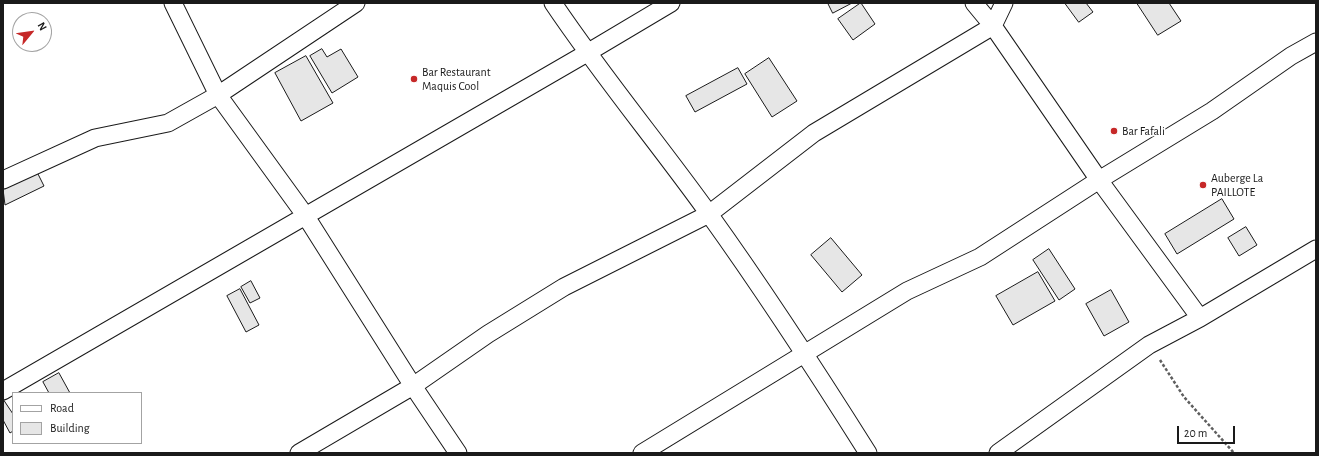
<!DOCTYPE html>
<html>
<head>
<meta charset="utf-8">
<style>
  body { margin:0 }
  #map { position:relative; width:1319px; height:456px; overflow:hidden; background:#fff; font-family:"Alegreya Sans",sans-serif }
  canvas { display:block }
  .frame { position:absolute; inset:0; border:4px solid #1a1a1a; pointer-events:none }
  .legend { position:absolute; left:12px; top:392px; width:130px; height:52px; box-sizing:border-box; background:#fff; border:1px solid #a3a3a3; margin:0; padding:5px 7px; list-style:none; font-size:12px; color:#1a1a1a }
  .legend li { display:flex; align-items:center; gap:8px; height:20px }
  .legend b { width:20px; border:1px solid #a3a3a3 }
  .north { position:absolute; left:12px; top:12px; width:40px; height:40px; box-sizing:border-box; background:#fff; border:1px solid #a3a3a3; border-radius:50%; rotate:61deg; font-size:11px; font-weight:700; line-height:16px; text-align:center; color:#1a1a1a }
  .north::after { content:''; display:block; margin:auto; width:14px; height:18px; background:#c62828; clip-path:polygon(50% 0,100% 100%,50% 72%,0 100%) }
  .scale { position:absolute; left:1177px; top:426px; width:58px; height:18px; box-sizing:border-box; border:2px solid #1a1a1a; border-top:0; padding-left:5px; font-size:12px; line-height:14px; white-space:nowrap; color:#1a1a1a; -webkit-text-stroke:3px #fff; paint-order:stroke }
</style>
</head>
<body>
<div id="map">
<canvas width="1319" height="456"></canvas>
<div class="frame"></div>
<ul class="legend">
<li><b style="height:5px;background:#fff"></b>Road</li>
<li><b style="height:11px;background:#e6e6e6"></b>Building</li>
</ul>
<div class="north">N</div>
<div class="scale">20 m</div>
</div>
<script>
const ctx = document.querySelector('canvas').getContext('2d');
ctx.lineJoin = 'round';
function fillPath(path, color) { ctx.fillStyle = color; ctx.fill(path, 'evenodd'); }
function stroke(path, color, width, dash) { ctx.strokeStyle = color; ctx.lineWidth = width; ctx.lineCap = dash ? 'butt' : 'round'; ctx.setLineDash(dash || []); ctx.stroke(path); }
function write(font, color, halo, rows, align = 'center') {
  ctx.font = font + ' "Alegreya Sans",sans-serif'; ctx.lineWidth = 3; ctx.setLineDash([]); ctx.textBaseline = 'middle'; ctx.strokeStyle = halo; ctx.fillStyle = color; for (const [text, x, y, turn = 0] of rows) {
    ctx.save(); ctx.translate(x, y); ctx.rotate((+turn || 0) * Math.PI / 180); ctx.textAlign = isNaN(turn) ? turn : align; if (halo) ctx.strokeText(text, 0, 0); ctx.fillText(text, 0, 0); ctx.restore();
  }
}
const building = new Path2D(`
  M828,3H852L833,13Z
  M861,3L875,24L853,40L838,19Z
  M1065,3H1086L1093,12L1079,22Z
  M1137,3H1169L1181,21L1158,35Z
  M322,49L327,57L341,49L358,77L332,93L310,56Z
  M306,56L333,103L301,121L275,73Z
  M769,58L797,101L772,117L745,74Z
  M738,68L747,84L695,112L686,96Z
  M37,172L44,186L5,205L3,189Z
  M1222,199L1234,219L1177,254L1165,234Z
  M1246,227L1257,245L1239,256L1228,238Z
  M831,238L862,275L842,292L811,255Z
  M1049,249L1075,289L1059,300L1033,260Z
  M1038,272L1055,301L1013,325L996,296Z
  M251,281L260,298L250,303L241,287Z
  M240,289L259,325L246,332L227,296Z
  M1111,290L1129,322L1104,336L1086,304Z
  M59,373L70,393H49L43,382Z
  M3,399L13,414V431L10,433L3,420Z`);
const path = new Path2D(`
  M1160,360L1184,397L1234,453`);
const minor = new Path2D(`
  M173,3L218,95L305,215L413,386L458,453
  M553,3C602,76 658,143 709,214C765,292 817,372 868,453
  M974,3L993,26L1099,180L1200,318
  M3,180L95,138L168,123L218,95L356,3
  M3,391L587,53L671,3
  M299,453L413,386L488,334L564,287L709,214L814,133L993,26L1004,3
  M642,453L907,291L980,257L1099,180L1212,111L1291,56L1316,42
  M998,453L1149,345L1200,318L1316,249`);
const markers = [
  [414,79,4,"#c62828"],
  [1114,131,4,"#c62828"],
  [1203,185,4,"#c62828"]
];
const poiNames = [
  ["Bar Restaurant",422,72],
  ["Maquis Cool",422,86],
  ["Bar Fafali",1122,131],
  ["Auberge La",1211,178],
  ["PAILLOTE",1211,192]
];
fillPath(building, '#e6e6e6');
stroke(building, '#1a1a1a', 1);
stroke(minor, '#1a1a1a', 19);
stroke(path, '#5f5f5f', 2.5, [3, 2]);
stroke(minor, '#fff', 17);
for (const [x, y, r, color] of markers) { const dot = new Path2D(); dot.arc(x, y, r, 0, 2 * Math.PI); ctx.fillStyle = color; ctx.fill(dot); stroke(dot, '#fff', 1.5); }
write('12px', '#1a1a1a', '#fff', poiNames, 'left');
</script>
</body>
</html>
